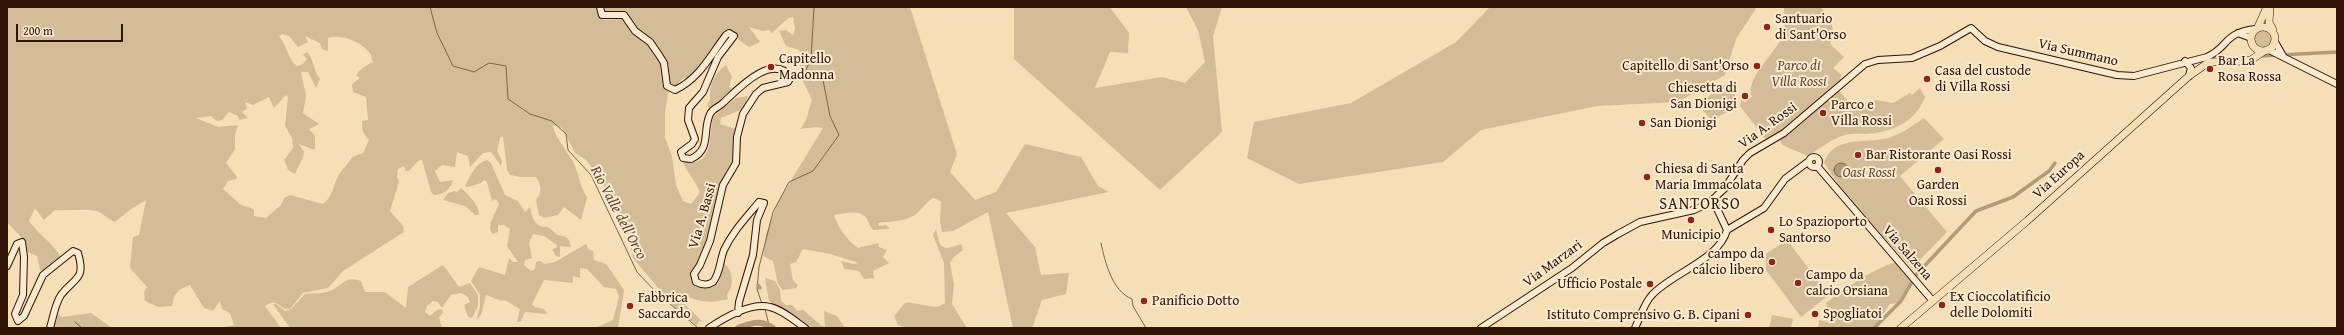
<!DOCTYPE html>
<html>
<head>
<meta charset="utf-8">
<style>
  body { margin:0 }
  #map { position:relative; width:2344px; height:335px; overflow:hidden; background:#f6dfb7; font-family:"Gentium Book Plus",serif }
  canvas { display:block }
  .frame { position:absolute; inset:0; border:8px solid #301304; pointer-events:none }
  .scale { position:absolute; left:16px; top:24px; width:107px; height:18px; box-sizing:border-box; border:2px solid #301304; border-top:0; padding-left:5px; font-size:12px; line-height:14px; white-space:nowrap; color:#301304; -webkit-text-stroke:3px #f9ead0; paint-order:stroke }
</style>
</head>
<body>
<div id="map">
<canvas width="2344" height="335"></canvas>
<div class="frame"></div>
<div class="scale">200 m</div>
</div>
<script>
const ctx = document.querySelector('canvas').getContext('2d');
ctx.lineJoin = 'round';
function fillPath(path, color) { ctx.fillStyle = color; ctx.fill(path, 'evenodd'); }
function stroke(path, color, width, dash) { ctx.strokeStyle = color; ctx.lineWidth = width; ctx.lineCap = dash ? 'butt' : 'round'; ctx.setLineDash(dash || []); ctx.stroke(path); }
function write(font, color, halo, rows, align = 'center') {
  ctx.font = font + ' "Gentium Book Plus",serif'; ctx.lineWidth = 4; ctx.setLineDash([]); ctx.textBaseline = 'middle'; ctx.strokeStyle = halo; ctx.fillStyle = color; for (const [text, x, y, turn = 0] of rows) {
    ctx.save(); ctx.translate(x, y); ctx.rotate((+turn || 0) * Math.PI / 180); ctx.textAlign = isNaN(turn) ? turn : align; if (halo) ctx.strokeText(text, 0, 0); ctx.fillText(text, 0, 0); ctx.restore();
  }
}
const green = new Path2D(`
  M7,7H598L599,16L603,20L625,19L634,33L651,46L663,64L669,89L665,112V138L672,156L676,185L683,201L691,204L700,192C695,180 687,173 682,160C714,171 709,135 713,117L736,98L748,96L743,109L721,118L720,124L736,129L735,162L723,179L712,229L693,282L698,287L715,286L719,282L724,263C734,272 734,285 727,295L728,299C710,304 698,302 682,294L676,296L703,322L699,321L697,326L673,306L633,258L629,237L600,178L586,160L575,153L562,128L553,125C553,133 567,152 572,160C579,172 579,185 587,197L581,220L564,207L558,215L544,218L539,215L536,200C543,192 541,185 536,177H520L510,175L507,170L503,136L500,138L497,151L502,161L501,166L491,152L483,153L470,167L468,156L457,152L455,167L442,165L435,171L440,182L453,180C451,189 443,195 434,195L431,192L422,160L418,161L409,171H406L404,166L398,169L397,176L399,182L390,211L403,226L404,232L343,271L328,288L303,293L290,309C277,310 279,296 265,306L281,328H220L234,325L230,313L222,309L220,301L213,311L204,308L190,285C178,289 174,293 172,306L158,307L145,301L144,292L147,287L130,268L133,237L139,235L146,200L131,209L115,222C109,220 103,213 96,211C88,208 66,211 55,210L44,220L35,208L29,221C40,236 55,244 62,260L44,275L40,270L37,256L27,252L25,241L7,222ZM283,34L290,37L298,47L308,42L305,36L320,43L322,49L328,51V38C340,34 359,41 368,51C371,53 372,59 373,62C366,65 361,69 356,75L360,78L352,84L353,92L366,97L368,120L362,121C362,129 363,135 369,140L363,153L352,157C348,164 344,167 340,173C333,183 334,196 323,204L290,195L284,198L281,205L266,218L254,216V209L241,205L223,189L228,181L236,179L237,177L226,163L235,149V135L238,125L218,127L196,118L211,116L217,121L222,120L229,112L238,116L239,120L248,118L242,112L247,109L245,102L253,105L269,97L274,108L286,95L288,97L285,126L292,138L293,148L284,160L288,170L295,174L303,157L304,152L299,144L315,150V136L309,129L319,124L303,113L306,96L301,72H308L316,88L320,79C313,71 314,58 307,52L303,55L307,59L303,64L297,66C288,60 287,45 279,36Z
  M602,7H910L957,154L950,172L975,200L996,192L1025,144L1081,157L1098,186L1109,192L1006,213L1035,247L1041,275L1069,273L1066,294L1042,300L1032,328H1013L988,212L953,231L942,232L940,221L941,201L933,198C926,202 922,210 915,215C904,222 890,221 878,223L879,226L886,225L890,229L873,230C870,227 869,223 867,219C862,209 843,213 834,215C839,229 846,239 858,248L878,243L879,247L887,250L883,257L889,263L873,271L874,278L864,279L859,271L844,269L841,261L854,264L859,263L830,254L803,249L796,262L790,264L793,280L798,285L796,288L783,290L778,284L773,261L763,256L766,234L779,200L823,128L816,127L800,129C808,121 808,110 812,100L799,73L802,55L799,50L786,46L779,31L786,30L793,35L795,29L793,17L788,18L772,33L769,30L762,31L749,27L760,42L749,47L738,39L736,33H729L688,80L685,77L674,87L668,82L666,63L637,31L627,16H604Z
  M1014,7H1110L1129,33L1128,53L1110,52L1095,88L1162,77L1185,83L1205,62L1198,30L1186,7H1222L1213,36L1222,132L1160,190L1014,59Z
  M1490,7H1757L1736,39L1725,75L1678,102L1597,106L1481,130L1443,162L1299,184L1247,158L1254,122L1351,103L1456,42Z
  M1784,7H1821L1831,21L1833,30L1830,44L1844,57L1833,68L1842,75L1840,78L1843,80L1784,133L1767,141L1740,106L1741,100L1745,102L1752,97C1743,81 1777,51 1783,35C1786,27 1784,16 1784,7Z
  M2255 39a8 8 0 1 1 16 0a8 8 0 1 1-16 0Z
  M726,65L732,77L729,87L737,91L721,108L710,110L707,104L710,101C710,84 712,76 726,65Z
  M1726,84L1733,91L1737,100L1728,112L1711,120L1698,104Z
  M1920,88L1925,97C1916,122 1892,132 1867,134C1859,134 1849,133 1842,136C1830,140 1819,149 1808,156L1782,145L1780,140L1786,133L1838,90L1850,103L1863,104L1876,100L1893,103L1910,93L1912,95Z
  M1924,118L1944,139L1900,176L1947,232L1912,268L1835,184L1837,182L1824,163C1833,135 1865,144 1888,138C1902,134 1912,126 1924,118Z
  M487,160L491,163L505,195L518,201L525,212L530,207C532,218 535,228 548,227C552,229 555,234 558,235C567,237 569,237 571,247L560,246V257L556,256L552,250L557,247V245L544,236L533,234L529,243L532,258L525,260L524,265L531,271L535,269L536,262L540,261L544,264L555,262L586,244L588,249L593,251L594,260L606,264L624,290L618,328H595L613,320L619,297L616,289L604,287L587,269L580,268V278L573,276V283L544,280L532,304L535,307L544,309L547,313L545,314L525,312L521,321L517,322L520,309L505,300L502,301L486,295L481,315L476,321L480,307V295L471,281L479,267L505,275L509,258L513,262H518L507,246L510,229L504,225H498V232L493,234C485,228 496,212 499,204L496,199L492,201L487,182L484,180L481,183L468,187L465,186C470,176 475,163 487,160Z
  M461,188C467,194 480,205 479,215H475L465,206L443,200L448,193L454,191L457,192Z
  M936,229C940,247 940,252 961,244L963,250L953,258L950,263L954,284L952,304L967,328H907L898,325L894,316L905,303C918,301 935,312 945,303L944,263L933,235Z
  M1787,240L1829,295L1801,317L1766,270V254Z
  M1895,262L1914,283L1898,303L1890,304L1874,328H1818L1819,320L1829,322L1826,303C1848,286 1870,271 1895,262Z
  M443,265L459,287L470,283L478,295V306L472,318L468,317L464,305L470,302L468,297L461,293L451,295L442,308L438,302L433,301L427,306L425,312L430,316L437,310L442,309L443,313L439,317L442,328H290L273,304H276L285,311L291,309L305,294C312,293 320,294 327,292C341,289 343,274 361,281L365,292H385L406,308L408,287Z
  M765,278L775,281L780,290L781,301L786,305H792L797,311L803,310L822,326L825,327L824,311L837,316L845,328H809L774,306L769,301Z
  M91,313L112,328H54L58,314L62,317Z
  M1772,315L1793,319L1791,328H1769Z`);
const water = new Path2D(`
  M1834 170a7 7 0 1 1 14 0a7 7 0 1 1-14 0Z`);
const stream = new Path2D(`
  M430,7L437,33L453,66L474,72L489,63L506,66L508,99L530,114L552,121L566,134L568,150L591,175L637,272L655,291L698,328
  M1101,243C1105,262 1112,291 1132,299L1133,306L1146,328
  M762,304L757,289L759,267L773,212L789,182L813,171L839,135L830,116L823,80L804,73L811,60L814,7
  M765,309L769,325
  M75,322L82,328`);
const canal = new Path2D(`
  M2261,56L2337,52
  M758,285L760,288
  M1874,328L1901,301L1916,275L1976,211L2013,197L2049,171L2055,163`);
const river = new Path2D(`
  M738,328C752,323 760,319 773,328`);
const secondary = new Path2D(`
  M600,7L602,15H624L635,31L650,42L659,55L664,63L667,86L675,90C699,79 710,56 726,35L729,33L734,36L718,57L703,92L689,108L688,120L695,139L692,144L681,152L683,158L691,159C712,149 702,131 710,114C713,108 720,107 724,102C737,90 772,52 791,77L788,82L763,88L756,94L743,114L737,137L736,163L723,185L710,241L700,265L694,274L696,282C702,285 707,286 713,282C720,274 720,260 724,250C733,231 746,218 759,202L764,203L757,220L753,255L739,302L738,313
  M2238,33L2251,38
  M2275,42L2283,56
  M2269,50L2337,84
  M2185,61L2191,68L2189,76
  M1809 162a5 5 0 1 1 10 0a5 5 0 1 1-10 0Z
  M1817,166L1932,300
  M1713,200L1727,230
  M1727,230L1764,208L1785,179L1809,161
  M7,266L17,244L22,242L24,257L23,295L15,314L18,321L24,316L43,275L73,251L78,253C86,280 75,277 61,295C55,304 53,318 50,328
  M709,328C724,318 751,302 770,307C783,310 795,321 805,328
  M1481,328L1572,268L1603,243L1618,234L1640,222L1694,210L1709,203L1725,188L1743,160L1750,153L1784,133L1865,64L1878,60L1912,58L1940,46L1971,28L1985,41L1998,47L2117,75L2134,76L2207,57C2229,47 2223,33 2255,29
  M1635,328C1640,318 1644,303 1652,295C1672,273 1719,260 1727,230`);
const primary = new Path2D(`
  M2270,7L2269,22L2273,30
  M2251 39a12 12 0 1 1 24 0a12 12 0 1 1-24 0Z
  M2258,27L2267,7
  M1901,328L2027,221L2189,76L2209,62L2246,61L2251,60L2264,51`);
const markers = [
  [1767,27,4,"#8f2418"],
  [1757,66,4,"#8f2418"],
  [771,67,4,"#8f2418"],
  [2210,69,4,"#8f2418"],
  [1927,79,4,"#8f2418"],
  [1745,96,4,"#8f2418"],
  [1823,113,4,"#8f2418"],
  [1642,123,4,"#8f2418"],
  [1858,155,4,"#8f2418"],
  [1938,170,4,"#8f2418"],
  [1647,177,4,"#8f2418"],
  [1691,220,4,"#8f2418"],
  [1771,230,4,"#8f2418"],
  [1772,262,4,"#8f2418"],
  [1798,283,4,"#8f2418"],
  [1650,284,4,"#8f2418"],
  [1144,301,4,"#8f2418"],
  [1942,305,4,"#8f2418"],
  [630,306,4,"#8f2418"],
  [1815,314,4,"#8f2418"],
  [1748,315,4,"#8f2418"]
];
const poiNames = [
  ["Santuario",1775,19],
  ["di Sant'Orso",1775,35],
  ["Capitello",779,59],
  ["Madonna",779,75],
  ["Bar La",2218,61],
  ["Rosa Rossa",2218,77],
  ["Capitello di Sant'Orso",1749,66,"right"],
  ["Casa del custode",1935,71],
  ["di Villa Rossi",1935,87],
  ["Chiesetta di",1737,88,"right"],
  ["San Dionigi",1737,104,"right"],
  ["Parco e",1831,105],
  ["Villa Rossi",1831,121],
  ["San Dionigi",1650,123],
  ["Bar Ristorante Oasi Rossi",1866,155],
  ["Chiesa di Santa",1655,169],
  ["Maria Immacolata",1655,185],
  ["Garden",1938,185,"center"],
  ["Oasi Rossi",1938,201,"center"],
  ["Lo Spazioporto",1779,222],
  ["Santorso",1779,238],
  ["Municipio",1691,235,"center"],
  ["campo da",1764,254,"right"],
  ["calcio libero",1764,270,"right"],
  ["Campo da",1806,275],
  ["calcio Orsiana",1806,291],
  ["Ufficio Postale",1642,284,"right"],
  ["Ex Cioccolatificio",1950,297],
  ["delle Dolomiti",1950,313],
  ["Fabbrica",638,298],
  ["Saccardo",638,314],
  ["Panificio Dotto",1152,301],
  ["Spogliatoi",1823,314],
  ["Istituto Comprensivo G. B. Cipani",1740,315,"right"]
];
const streetNames = [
  ["Via Summano",2078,53,13],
  ["Via A. Rossi",1768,126,-36],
  ["Via Europa",2059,175,-42],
  ["Via A. Bassi",703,216,-74],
  ["Via Salzena",1907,253,49],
  ["Via Marzari",1553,264,-36]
];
const parkNames = [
  ["Parco di",1799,66],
  ["Villa Rossi",1799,82],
  ["Oasi Rossi",1869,173]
];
const waterNames = [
  ["Rio Valle dell'Orco",618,213,62]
];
const quarterNames = [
  ["SANTORSO",1700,205]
];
fillPath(green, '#d4bc99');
fillPath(water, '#b39a7a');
stroke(water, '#7f644b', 1);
stroke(stream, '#7f644b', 1);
stroke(canal, '#b39a7a', 3.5);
stroke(river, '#b39a7a', 6);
stroke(secondary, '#301304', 8);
stroke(primary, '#301304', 8);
stroke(secondary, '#f9ead0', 6);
stroke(primary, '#f6dfb7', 7);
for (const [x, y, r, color] of markers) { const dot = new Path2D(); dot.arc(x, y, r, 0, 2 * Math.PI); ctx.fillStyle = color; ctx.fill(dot); stroke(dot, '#f9ead0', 1.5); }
write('14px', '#301304', '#f9ead0', poiNames, 'left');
write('14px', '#301304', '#f9ead0', streetNames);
write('italic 14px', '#614631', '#f9ead0', parkNames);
write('italic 15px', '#644933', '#f9ead0', waterNames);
ctx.letterSpacing = '1px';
write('16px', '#301304', '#f9ead0', quarterNames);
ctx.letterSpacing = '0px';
</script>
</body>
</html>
